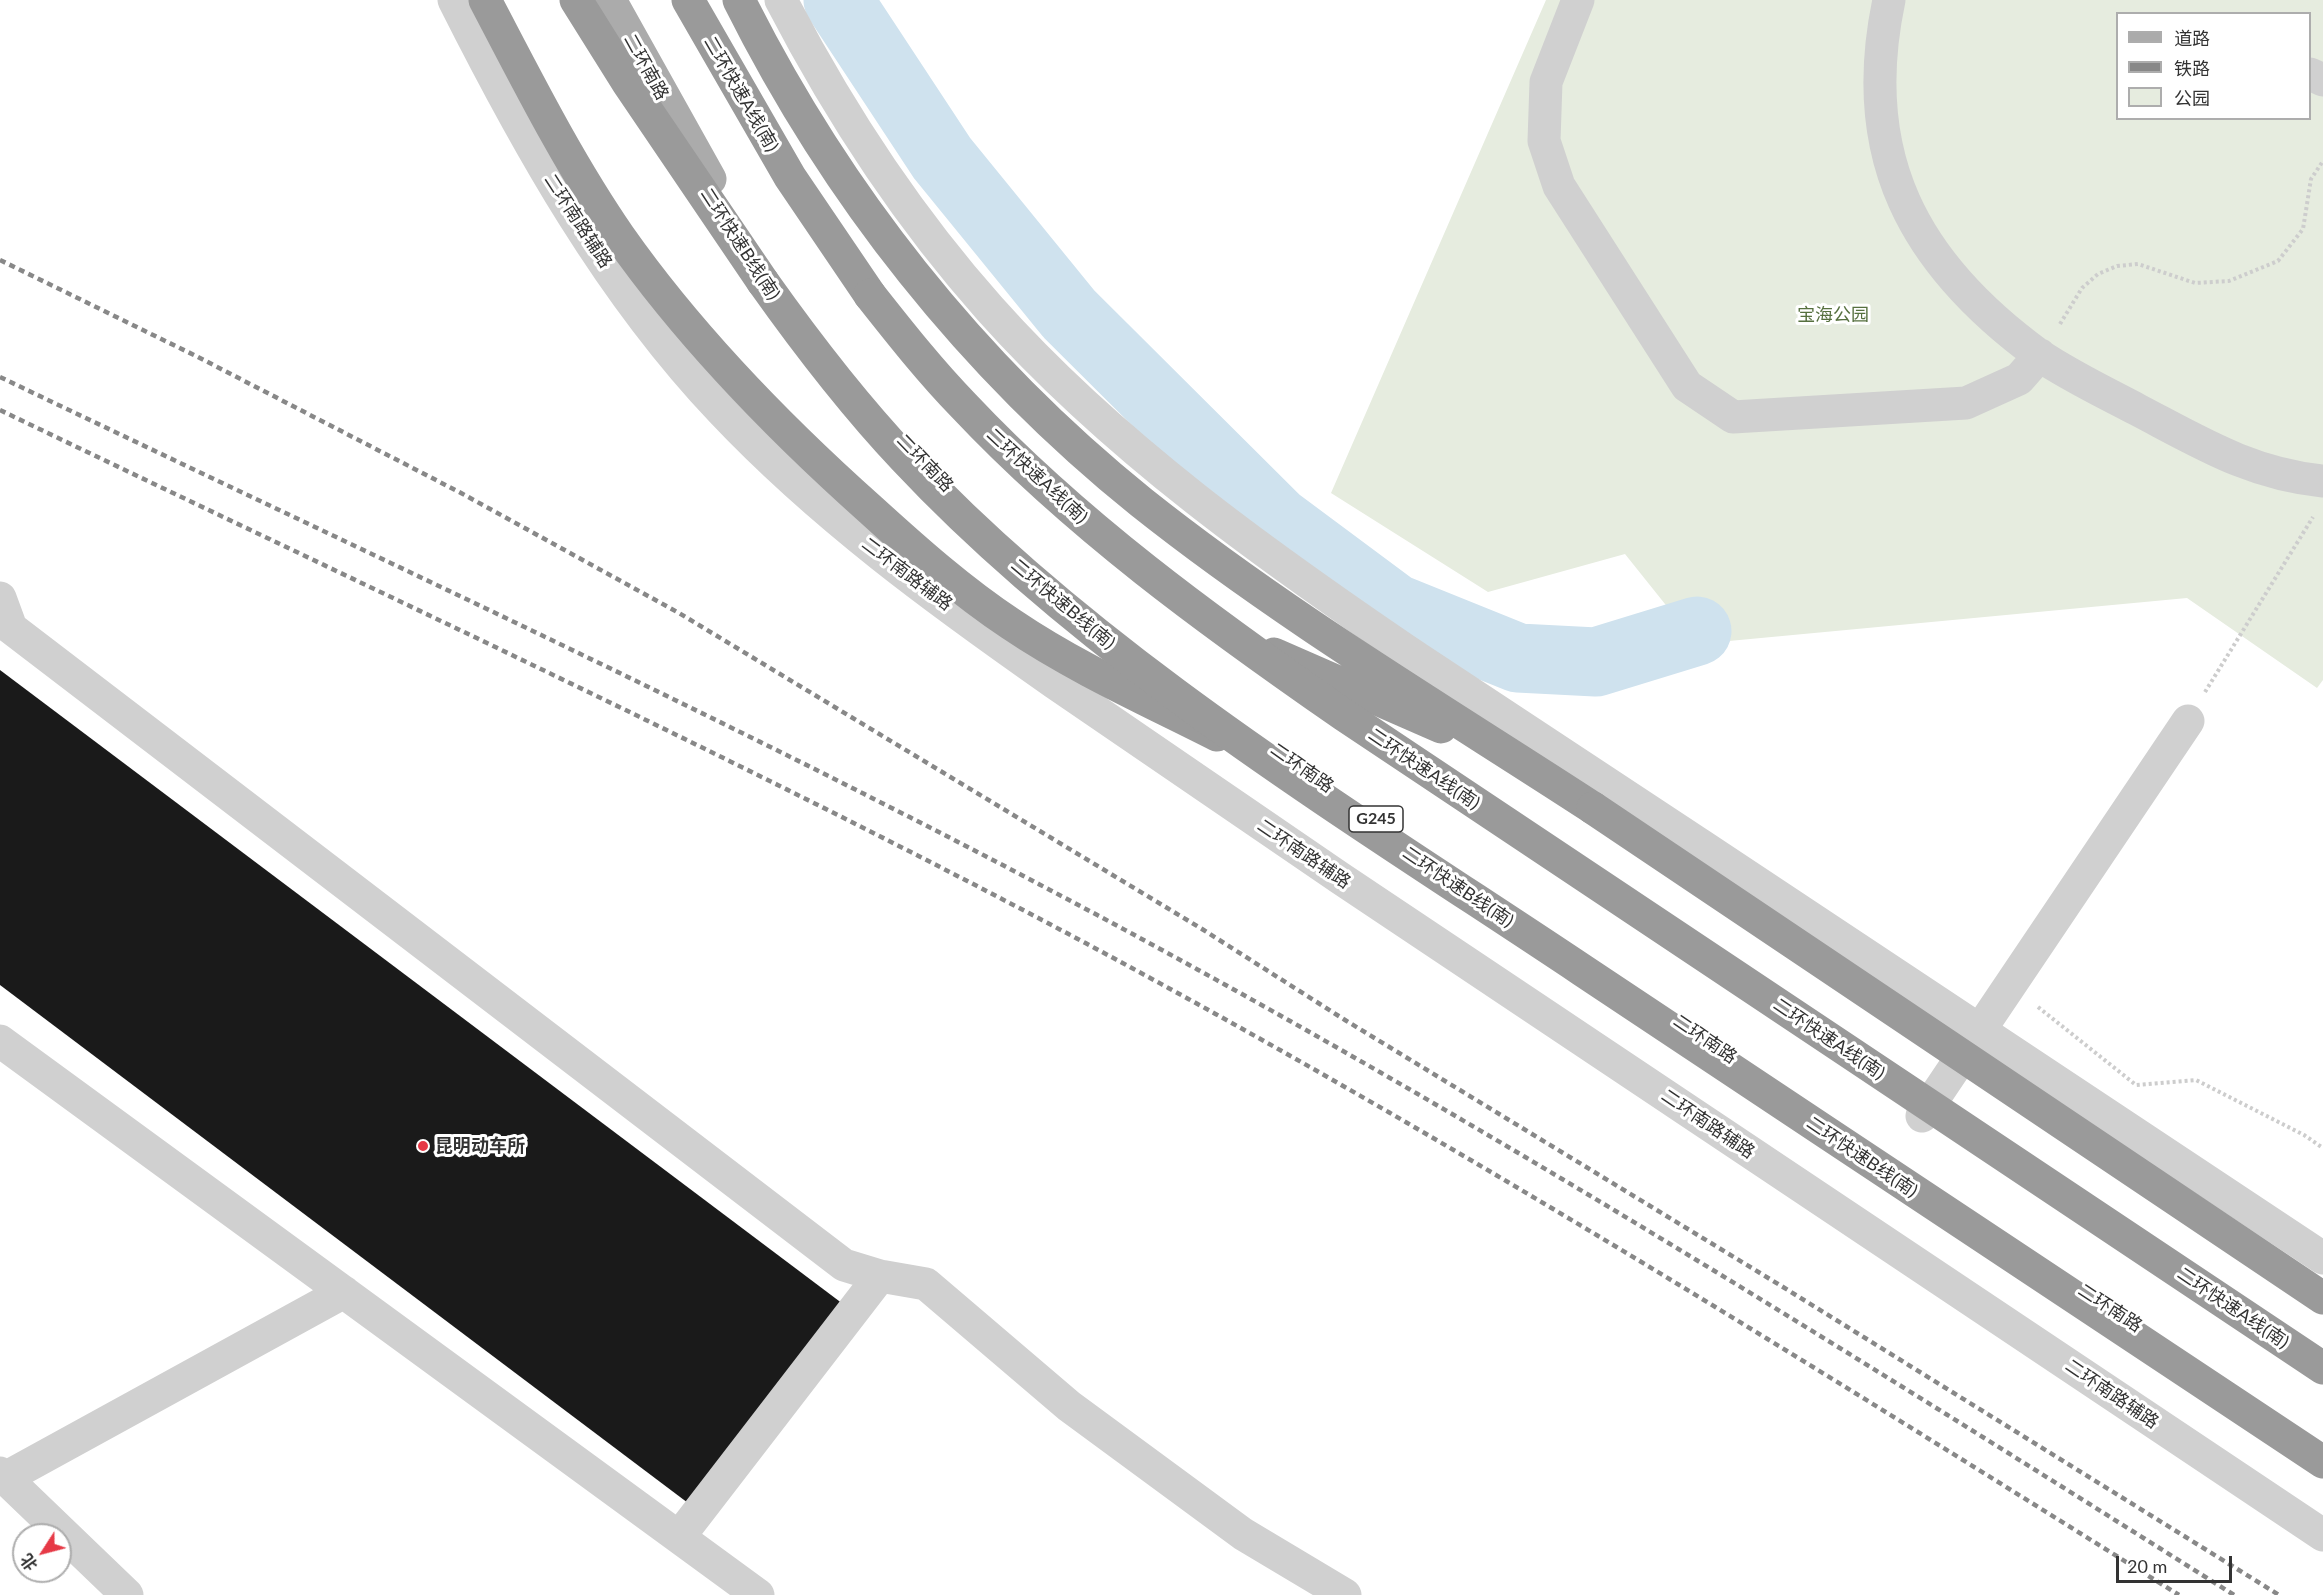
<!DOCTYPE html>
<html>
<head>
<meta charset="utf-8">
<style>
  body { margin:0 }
  #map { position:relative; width:2323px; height:1595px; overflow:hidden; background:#fff; font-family:Lato,"Noto Sans SC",sans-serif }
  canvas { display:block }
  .legend { position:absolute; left:2116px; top:12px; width:195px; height:108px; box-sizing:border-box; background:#fff; border:2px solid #adadad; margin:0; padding:8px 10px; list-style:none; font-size:18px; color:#333 }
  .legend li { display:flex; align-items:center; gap:12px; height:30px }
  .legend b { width:30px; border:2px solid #adadad }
  .north { position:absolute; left:12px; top:1523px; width:60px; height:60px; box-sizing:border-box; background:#fff; border:2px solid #adadad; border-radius:50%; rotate:234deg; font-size:16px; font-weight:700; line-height:24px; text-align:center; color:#333 }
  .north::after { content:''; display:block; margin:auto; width:21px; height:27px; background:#e63946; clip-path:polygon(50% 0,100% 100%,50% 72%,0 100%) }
  .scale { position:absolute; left:2116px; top:1556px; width:116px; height:27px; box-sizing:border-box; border:3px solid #333; border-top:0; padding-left:8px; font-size:18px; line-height:21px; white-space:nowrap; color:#333; -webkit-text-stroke:4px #fff; paint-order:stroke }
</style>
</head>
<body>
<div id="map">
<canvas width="2323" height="1595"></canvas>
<ul class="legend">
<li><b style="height:8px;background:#ababab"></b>道路</li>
<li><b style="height:8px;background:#888"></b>铁路</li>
<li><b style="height:16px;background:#e6ecdf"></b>公园</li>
</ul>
<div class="north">北</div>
<div class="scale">20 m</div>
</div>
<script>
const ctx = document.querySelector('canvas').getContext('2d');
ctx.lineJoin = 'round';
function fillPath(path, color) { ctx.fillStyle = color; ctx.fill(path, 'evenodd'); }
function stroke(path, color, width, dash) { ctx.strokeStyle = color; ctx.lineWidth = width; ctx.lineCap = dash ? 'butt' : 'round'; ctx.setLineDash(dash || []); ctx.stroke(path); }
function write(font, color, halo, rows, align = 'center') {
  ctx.font = font + ' Lato,"Noto Sans SC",sans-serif'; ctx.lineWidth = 6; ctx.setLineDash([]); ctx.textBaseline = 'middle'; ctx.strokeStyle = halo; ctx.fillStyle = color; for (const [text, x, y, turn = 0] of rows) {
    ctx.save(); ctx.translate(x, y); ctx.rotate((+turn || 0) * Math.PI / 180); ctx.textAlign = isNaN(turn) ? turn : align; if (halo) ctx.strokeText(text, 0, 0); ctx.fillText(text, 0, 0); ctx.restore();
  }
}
const green = new Path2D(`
  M1546,0H2323V680L2317,688L2187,598L1697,644L1625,554L1488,592L1331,493ZM2118,14H2310V118H2118Z`);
const river = new Path2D(`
  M838,0L942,158L1069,314L1277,521L1394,608L1518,658L1596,662L1697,631`);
const building = new Path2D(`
  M0,670L847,1307L696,1509L0,985Z`);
const path = new Path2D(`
  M2060,324L2082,288L2098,274L2117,266L2138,264L2195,283L2229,281L2278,261L2303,229L2311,179L2323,161
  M2205,692L2313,517
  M2038,1007L2136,1085L2196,1080L2304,1135L2323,1148`);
const minor = new Path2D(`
  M454,0C527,145 609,292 722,411C821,516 938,601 1055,683C1150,748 1245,813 1340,878C1666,1098 1995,1315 2323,1535
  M781,0C838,110 907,216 990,309C1113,447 1268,557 1420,660C1513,722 1606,783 1699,844C1908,981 2116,1119 2323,1258
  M1578,0L1546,82L1544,141L1559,186L1687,386L1733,417L1966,403L2019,379L2040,355
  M1889,0C1856,156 1913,263 2039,355C2070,376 2106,393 2138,410C2201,443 2251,474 2323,481
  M2310,74L2323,80
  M0,598L11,628L844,1265L880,1276L926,1284L1069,1406L1243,1534L1345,1595
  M0,1041L758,1595
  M1922,1116L2188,721
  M0,1473L127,1595
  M5,1478L344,1292
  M679,1537L880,1276`);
const major = new Path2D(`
  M610,0L710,179`);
const highway = new Path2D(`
  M485,0C527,80 568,162 619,236C690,337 779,428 871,510C915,550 961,591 1011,624C1076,668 1148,700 1217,735
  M576,0L628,83L763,282
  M688,0L790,177L870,295
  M739,0C836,194 972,366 1141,502C1283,615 1441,709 1593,808
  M1274,654L1441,727`);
const rail = new Path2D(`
  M0,260L196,356L461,493L679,613L1202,929L1345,1020L1783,1287L2279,1595
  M0,377C400,569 804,753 1193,967C1548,1162 1891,1379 2234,1595
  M0,410C348,578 700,740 1042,920C1431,1125 1806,1362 2179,1595`);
const highwayBridge = new Path2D(`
  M763,282C807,344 853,404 905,459C1094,661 1353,817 1582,970C1829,1134 2076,1299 2323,1462
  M870,295C900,333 930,371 964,406C1076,525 1210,622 1344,715L2323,1368
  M1593,808L2323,1298`);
const markers = [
  [423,1146,6,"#e63946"]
];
const shields = [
  [1376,819,54]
];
const shieldNames = [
  ["G245",1376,819]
];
const streetNames = [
  ["二环南路",646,67,61],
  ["二环快速A线(南)",741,94,60],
  ["二环南路辅路",578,221,57],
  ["二环快速B线(南)",740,244,57],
  ["二环南路",925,463,46],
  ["二环快速A线(南)",1037,476,43],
  ["二环南路辅路",907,574,37],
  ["二环快速B线(南)",1063,604,40],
  ["二环南路",1302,768,35],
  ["二环快速A线(南)",1424,769,34],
  ["二环南路辅路",1304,854,34],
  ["二环快速B线(南)",1458,887,34],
  ["二环南路",1705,1039,34],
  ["二环快速A线(南)",1829,1039,34],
  ["二环南路辅路",1708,1124,34],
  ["二环快速B线(南)",1862,1157,34],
  ["二环南路",2110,1308,33],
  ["二环快速A线(南)",2233,1308,34],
  ["二环南路辅路",2112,1394,34]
];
const parkNames = [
  ["宝海公园",1833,315]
];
const poiNames = [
  ["昆明动车所",435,1146]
];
fillPath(green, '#e6ecdf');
stroke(river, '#cfe2ee', 69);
fillPath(building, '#1a1a1a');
stroke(path, '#cdcdcd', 4, [3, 3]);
stroke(minor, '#d0d0d0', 33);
stroke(major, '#ababab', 33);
stroke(highway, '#9a9a9a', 33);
stroke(rail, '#888', 4.5, [6, 4.5]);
stroke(highwayBridge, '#9a9a9a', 33);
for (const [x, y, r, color] of markers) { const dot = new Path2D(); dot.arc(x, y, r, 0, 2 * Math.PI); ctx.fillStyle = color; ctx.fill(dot); stroke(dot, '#fff', 2); }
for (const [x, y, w] of shields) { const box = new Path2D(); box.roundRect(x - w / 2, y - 13, w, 26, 4.5); ctx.fillStyle = '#fff'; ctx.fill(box); stroke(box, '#333', 1.5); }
write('bold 16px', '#333', null, shieldNames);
write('18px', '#333', '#fff', streetNames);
write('18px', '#56703f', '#fff', parkNames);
write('bold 18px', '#333', '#fff', poiNames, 'left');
</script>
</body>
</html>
